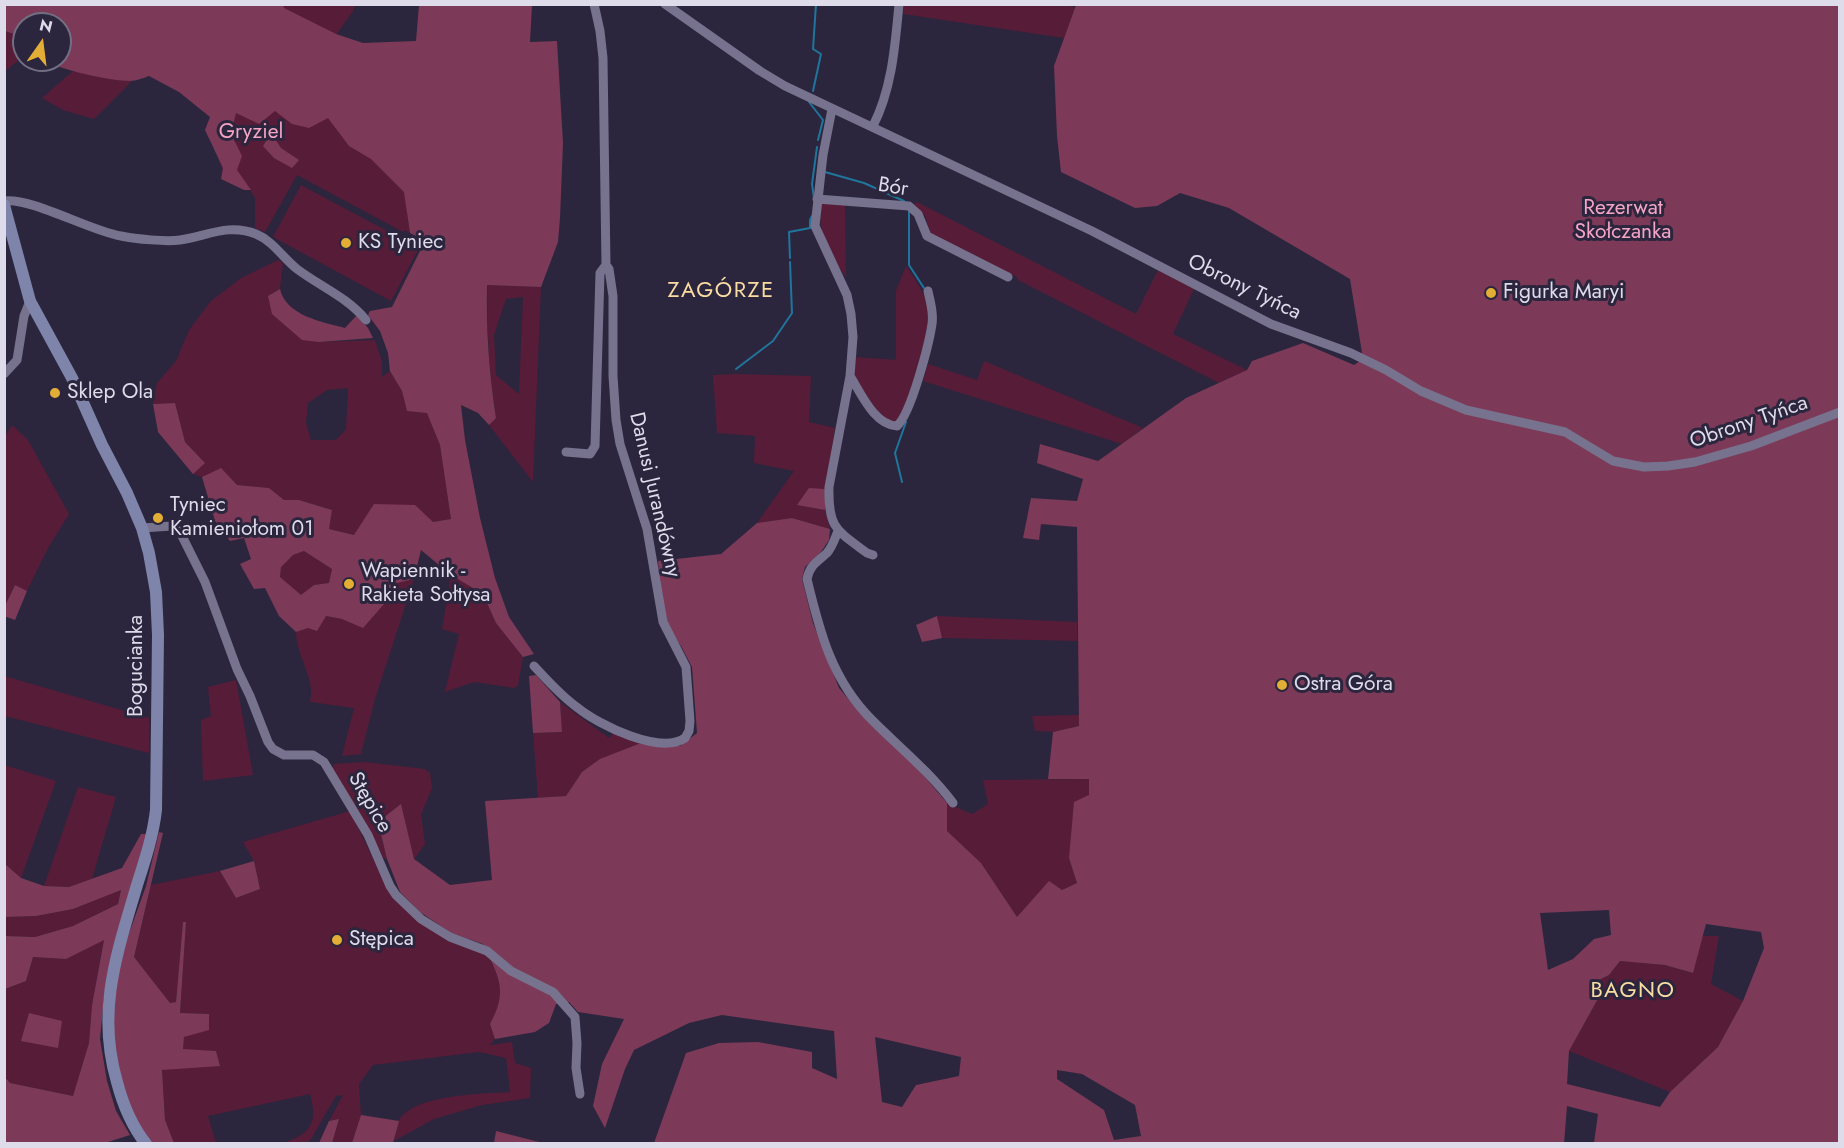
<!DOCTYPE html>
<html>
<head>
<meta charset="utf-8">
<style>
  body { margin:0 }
  #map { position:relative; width:1844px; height:1148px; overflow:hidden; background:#2b263d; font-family:Jost,sans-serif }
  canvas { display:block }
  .frame { position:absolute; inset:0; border:6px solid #dedceb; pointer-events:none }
  .north { position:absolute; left:12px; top:12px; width:60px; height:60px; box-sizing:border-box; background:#2b263d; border:2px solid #736f83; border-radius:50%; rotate:14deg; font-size:16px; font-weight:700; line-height:24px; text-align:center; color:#dedceb }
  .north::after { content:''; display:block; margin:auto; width:21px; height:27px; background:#e3ae35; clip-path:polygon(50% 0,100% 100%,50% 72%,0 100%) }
</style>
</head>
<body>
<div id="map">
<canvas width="1844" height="1148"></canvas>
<div class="frame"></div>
<div class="north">N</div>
</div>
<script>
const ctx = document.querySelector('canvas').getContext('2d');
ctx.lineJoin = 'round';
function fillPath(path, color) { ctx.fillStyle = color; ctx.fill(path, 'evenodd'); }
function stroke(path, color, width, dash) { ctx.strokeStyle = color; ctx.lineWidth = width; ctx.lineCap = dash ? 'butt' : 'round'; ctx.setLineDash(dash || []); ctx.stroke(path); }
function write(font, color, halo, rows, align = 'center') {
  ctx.font = font + ' Jost,sans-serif'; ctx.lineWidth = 6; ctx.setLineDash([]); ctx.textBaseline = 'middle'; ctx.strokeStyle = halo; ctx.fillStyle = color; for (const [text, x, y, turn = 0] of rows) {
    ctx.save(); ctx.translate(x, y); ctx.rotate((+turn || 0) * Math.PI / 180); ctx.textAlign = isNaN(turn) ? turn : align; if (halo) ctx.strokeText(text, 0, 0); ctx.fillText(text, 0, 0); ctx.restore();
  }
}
const green = new Path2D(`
  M904,4H1052L1075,7L1064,38L903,14Z
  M283,5H355L353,11L336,35L283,8Z
  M5,31L20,36L24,40V56L5,71Z
  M73,71L132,81L94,119L63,110L42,98Z
  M231,86L328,117L421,153L407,214L410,233L404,230L403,232L297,175L265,232L255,228V198L245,182L222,176L223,171L213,143Z
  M301,185L419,248L391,301L273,237Z
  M829,201L845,203L846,278C830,252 817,236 821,204Z
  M917,202L1136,314L1158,270L1194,289L1173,334L1247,370L1219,383L1018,280L1017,277L931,235L925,216L914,204Z
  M278,260L283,263L280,289L268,296L319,342L375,340L382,361V377L390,371L402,391L407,411L427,412L440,445L451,519L354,535L329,529L332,510L299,500H284L269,488L237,485L221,469L202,477L193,474L204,462L185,442L175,403L153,404L157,383L176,361L189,330L211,301L241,278ZM348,388L346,429L336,440H311L306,423L308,403L327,390Z
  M906,266C915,279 924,291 928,307C933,329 910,403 897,422H890L881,417L854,377V357L896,360V291Z
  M487,285L541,287L533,482L489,425L496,417C489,373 487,330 487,285ZM522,297H523L519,394L496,375L494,335L506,299Z
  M984,361L1143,428L1122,444L923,381L928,364L977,380Z
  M735,374L811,376L809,422L835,428L825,489L798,505L825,510L830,529L792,518L757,523L794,471L754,463L755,436L717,433L713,375Z
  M12,425L28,440L69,514L48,548L27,591L15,585L5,606L4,438Z
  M304,551L332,569L329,583L314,585L301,596L280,577L281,566L293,555Z
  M451,575L483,594L496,623L523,657L518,685L515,688L474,682L445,692L459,634L442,629Z
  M414,579L375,699L361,754L342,756L354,708L310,702C316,679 296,656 296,632L308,627L326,616L342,619L363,627L385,603L393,584Z
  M937,616L1077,622V641L942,638Z
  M4,676L149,718V753L5,716Z
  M236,680L253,775L203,781L201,720L211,716L208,687Z
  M560,702L609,738L614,733L641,743L582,772L566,796L538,798L533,733L562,732Z
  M1079,715V726L1053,732L1035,731L1032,716Z
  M365,762L425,769L430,773L432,788L421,815L425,844L414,859L401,805L378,822L387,859L379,856L332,770L334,764Z
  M4,765L56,781L21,878L5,864Z
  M1089,779V795L1069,858L1077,883L1062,890L1049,882L1017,917L981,863L947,831V803L972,814L988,804L983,780Z
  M78,787L116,797L92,879L69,887L44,886Z
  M350,811L387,887L422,923L487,953C501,982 507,993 490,1024L495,1039L490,1045L512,1042L515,1063L531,1068L530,1098L482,1105L434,1119L394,1141C395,1135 396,1128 398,1122C412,1094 482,1094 510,1092L506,1058L479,1052L373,1065L359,1084L361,1115L352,1143H332L339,1119L329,1121L343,1095L336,1096L311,1139L306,1143H283C311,1134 318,1123 310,1094L208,1116L216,1143H174L165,1120L162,1069L220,1065L216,1051L183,1050L184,1037L209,1029V1014L180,1013L186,922H183L176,1002L170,1003L134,957L151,885L220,871L236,898L260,889L254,861L243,842Z
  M121,889L118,904L73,926L35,937L5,936L4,917L36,916L73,909Z
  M1702,936H1719L1711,984L1743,1001L1718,1047L1670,1092L1569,1051L1600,995L1597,981L1609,975L1620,961L1665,965L1692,973Z
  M104,939L92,1005L89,1043L73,1096L10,1083L5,1076V989L26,981L33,957L66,959Z`);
const forest = new Path2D(`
  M283,5L284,8L336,34L363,43L416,41L419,5H532L530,42L557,41L563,143L560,218L558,242L541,287L487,285C486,330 489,373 496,418L489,425L478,413L461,405L465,440L480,518L495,578L509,617L534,654L523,657L496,623L483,594L451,575L421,550L414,579L393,584L385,603L363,628L342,619L326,616L317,631L308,628L296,632L279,616L265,588L254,589L240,564L251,559L244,538L230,541L215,521L202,477L221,468L237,485L269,488L284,500H299L332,510L329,529L354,535L374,504L415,505L433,522L451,519L440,445L427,413L407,411L402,391L390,371L388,353L380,331L368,315L370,311L392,307L425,241L410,233L404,192L371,159L349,146L328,118L309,128L292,124L275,111L259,124L236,113L231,134L242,156L237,170L251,190H244L221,179L223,168L205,130L210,117L179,92L149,76C143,78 136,81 130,81C113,81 58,70 45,60H60V24H24V40L20,36L5,31V5ZM304,551L332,569L329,583L314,585L301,595L280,577L281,567L293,555Z
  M1076,5H1839V1143H1594L1598,1114L1567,1106L1564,1144L654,1143L686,1053L719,1043L758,1042L812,1052V1068L837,1079L834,1031L722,1015L689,1023L634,1050L625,1069L605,1128L593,1106L602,1064L624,1019L578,1012L569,1002L556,1004L549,1023L535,1032L495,1039L490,1024C509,990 498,976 483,944L451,933L420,912L400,892L387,859L378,822L401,804L414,859L450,885L492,880L485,801L566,796L582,772L600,759L641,743L680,746L697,733L692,667L681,646L663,622L658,561L721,554L757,523L792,518L830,529L829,540L821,552L805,567L802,579L813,623L839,688L870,724L913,763L947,803V831L981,863L1017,917L1049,881L1062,890L1077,883L1069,858L1074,802L1089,795V779H1048L1053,732L1079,726L1077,527L1041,524L1039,540L1023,538L1031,498L1077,501L1083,479L1037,463L1040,444L1098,461L1186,398L1247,370L1252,361L1303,343L1354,365L1363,359L1350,279L1229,208L1180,193L1157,206L1135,208L1061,172L1057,136L1054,66ZM1609,910L1611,935L1594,939L1573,959L1548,970L1540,913ZM1706,924L1761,932L1764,948L1743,1001L1718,1047L1670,1092L1660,1107L1567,1084L1569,1051L1600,995L1597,981L1609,975L1620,961L1665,965L1693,973ZM875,1037L961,1057L959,1076L916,1085L902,1107L882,1102ZM1057,1070L1082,1074L1135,1105L1141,1136L1114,1140L1104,1110L1057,1079Z
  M271,133L281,148L299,160L292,168L274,158L263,146Z
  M280,289C286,316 323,322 345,328L357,315L368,328L373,338L319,342L302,340L272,314L268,296Z
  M175,403L185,442L205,463L193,474L158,432L153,404Z
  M809,488L825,489V510L797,505Z
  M15,585L27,591L15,620L4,616L5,606Z
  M937,616L942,638L922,642L916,625Z
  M536,675L560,702L562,732L533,733L529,676Z
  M159,832L163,833L134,957L170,1003L176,1002L183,922H186L180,1013L209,1014V1030L184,1037L183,1049L216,1051L220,1066L162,1070L165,1120L174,1143H151L127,1109L110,1038L118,964L146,886Z
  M141,834H147L104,997L100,1039L107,1081L116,1111L130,1135L105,1143H5L4,1076L10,1083L73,1096L89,1043L92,1005L104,940L66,959L33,957L26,981L5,989V936L35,937L73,926L118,904L121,890L73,909L36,916L5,917V864L21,878L44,886L69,887L122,868Z
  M254,861L260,889L236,898L220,871Z
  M29,1013L62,1021L58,1048L21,1041Z
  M361,1115L399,1121L393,1143H352Z
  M339,1119L332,1143H319L329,1121Z
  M496,1131L543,1143H494Z`);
const stream = new Path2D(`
  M813,91L821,54L813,49L816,4
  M809,102L823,120L818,140
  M825,172L864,183L904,201
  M814,198L812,184L817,147
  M909,212V265L924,288
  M790,258L789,232L810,228V220L812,216
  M736,369L773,341L792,313L790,262
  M902,482L895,453L906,422`);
const street = new Path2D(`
  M665,4L760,71L785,86L1092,231L1271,324L1351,353L1386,370L1421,391L1466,410L1565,432L1613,461L1644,467L1668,466L1695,462L1751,446L1840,412
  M832,109L823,155L815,226L847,295L851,314L853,337L850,376L829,487C828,528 836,530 867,553L873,555
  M873,126C892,89 895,46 899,4
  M817,199L909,206L918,214L927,236L1008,277
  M4,201C31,197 90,231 121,236C136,239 166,242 180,240C207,236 229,223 256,234C273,241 283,258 297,269C321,287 347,297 366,320
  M4,374L17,360L24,316L30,301
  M850,376C861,393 874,425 897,426C911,414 929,344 932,324C934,312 930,302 928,291
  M566,452L590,454L595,446L600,273L606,265
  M142,528L172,526L180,532L205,582L237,669L250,696L268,742L273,749L284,755H313L324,762L368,835L390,886L396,895L421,919L450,937L487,951L511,971L553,992L575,1017L577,1043L576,1068L580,1094
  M838,531C835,538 833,546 827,553C817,562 810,565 807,579C820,633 832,680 872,720C900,748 929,771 953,803
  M534,666C548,681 561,696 578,708C599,725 660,755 685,738L689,731L690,721L686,667L663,622L647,529L620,444L616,420L613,376V296L609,269L606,265L603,58L600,31L594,4`);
const secondary = new Path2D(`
  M4,205L30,301L72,378L102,445L127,493L142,528L149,553L156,592L158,635L156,810C153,836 145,860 137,885C117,953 96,1011 117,1082C123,1105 131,1125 146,1144`);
const markers = [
  [346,243,6,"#e3ae35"],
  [1491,293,6,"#e3ae35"],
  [55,393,6,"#e3ae35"],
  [158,518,6,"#e3ae35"],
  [349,584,6,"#e3ae35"],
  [1282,685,6,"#e3ae35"],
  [337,940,6,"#e3ae35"]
];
const parkNames = [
  ["Gryziel",251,133],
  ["Rezerwat",1623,209],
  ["Skołczanka",1623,233]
];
const streetNames = [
  ["Bór",893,188,9],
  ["Obrony Tyńca",1244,288,26],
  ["Obrony Tyńca",1749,423,-19],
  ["Danusi Jurandówny",654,495,77],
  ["Bogucianka",137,666,-90],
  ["Stępice",369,803,60]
];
const poiNames = [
  ["KS Tyniec",358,243],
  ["Figurka Maryi",1503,293],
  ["Sklep Ola",67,393],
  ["Tyniec",170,506],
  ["Kamieniołom 01",170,530],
  ["Wapiennik -",361,572],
  ["Rakieta Sołtysa",361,596],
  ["Ostra Góra",1294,685],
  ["Stępica",349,940]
];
const neighbourhoodNames = [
  ["ZAGÓRZE",721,292],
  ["BAGNO",1633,992]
];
fillPath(green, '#571c38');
fillPath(forest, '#7c3a58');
stroke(stream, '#20759c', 2);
stroke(street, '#77728d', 9);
stroke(secondary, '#7e84aa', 12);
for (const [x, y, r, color] of markers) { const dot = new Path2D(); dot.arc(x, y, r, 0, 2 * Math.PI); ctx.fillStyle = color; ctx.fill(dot); stroke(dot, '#2b263d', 2); }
write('21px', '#f5a4c5', '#2b263d', parkNames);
write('21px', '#dedceb', '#2b263d', streetNames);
write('21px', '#dedceb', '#2b263d', poiNames, 'left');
ctx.letterSpacing = '1.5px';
write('22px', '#fadca3', '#2b263d', neighbourhoodNames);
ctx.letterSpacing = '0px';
</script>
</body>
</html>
